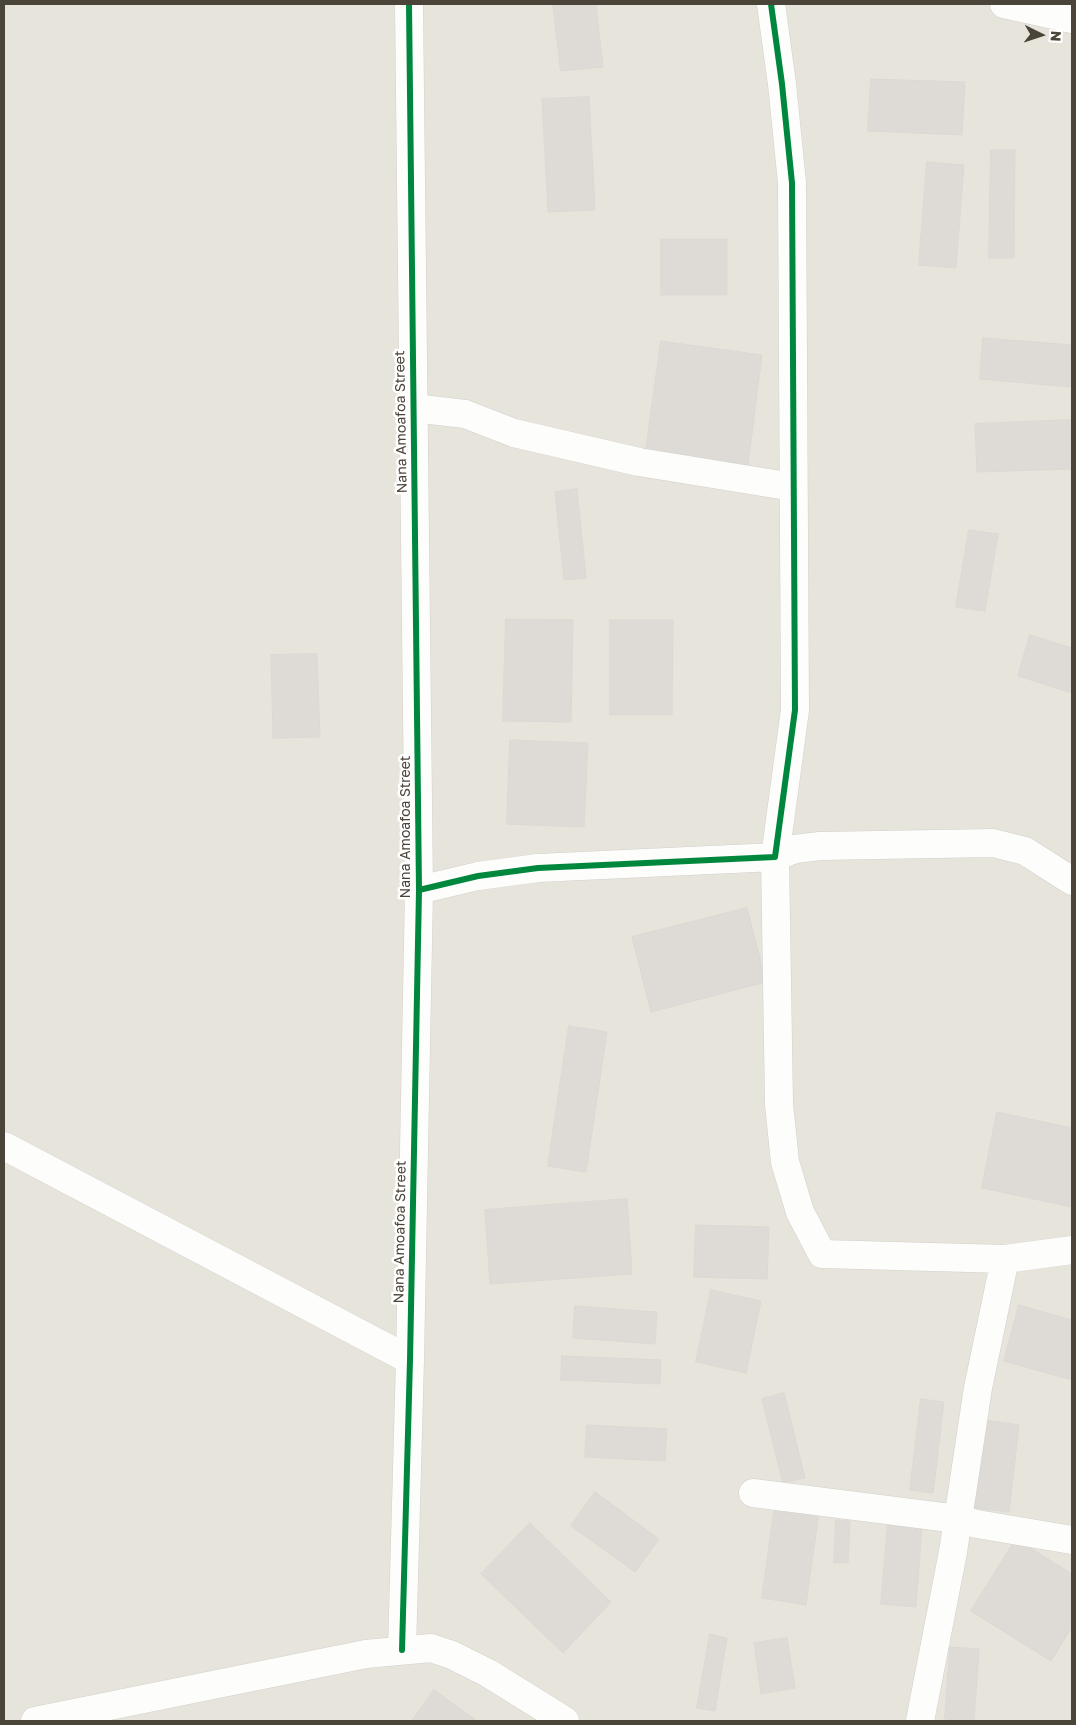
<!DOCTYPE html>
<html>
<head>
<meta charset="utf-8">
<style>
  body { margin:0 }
  #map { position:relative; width:1076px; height:1725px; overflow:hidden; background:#f4f2ee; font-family:"Golos Text",sans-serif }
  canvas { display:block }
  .frame { position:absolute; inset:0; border:5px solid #4b4439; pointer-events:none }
  .north { position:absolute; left:1016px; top:10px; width:50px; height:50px; -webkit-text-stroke:4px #fff; paint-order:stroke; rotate:94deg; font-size:14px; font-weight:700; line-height:20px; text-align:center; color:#4b4439 }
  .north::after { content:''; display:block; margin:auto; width:18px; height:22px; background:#4b4439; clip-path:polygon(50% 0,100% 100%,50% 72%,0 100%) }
</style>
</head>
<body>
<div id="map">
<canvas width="1076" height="1725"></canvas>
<div class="frame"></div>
<div class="north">N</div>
</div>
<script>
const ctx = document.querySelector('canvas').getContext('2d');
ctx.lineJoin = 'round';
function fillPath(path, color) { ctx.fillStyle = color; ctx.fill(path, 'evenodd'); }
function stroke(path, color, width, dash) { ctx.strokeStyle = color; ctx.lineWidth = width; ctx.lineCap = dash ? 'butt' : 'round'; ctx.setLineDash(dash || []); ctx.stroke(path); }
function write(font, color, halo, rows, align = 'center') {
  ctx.font = font + ' "Golos Text",sans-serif'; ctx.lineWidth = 5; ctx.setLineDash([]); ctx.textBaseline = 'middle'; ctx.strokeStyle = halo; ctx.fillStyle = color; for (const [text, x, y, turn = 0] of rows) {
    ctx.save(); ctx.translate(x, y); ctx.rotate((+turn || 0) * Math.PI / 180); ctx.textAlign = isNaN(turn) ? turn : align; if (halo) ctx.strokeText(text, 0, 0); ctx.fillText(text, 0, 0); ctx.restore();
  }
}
const residential = new Path2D(`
  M4,4H1072V1721H4Z`);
const building = new Path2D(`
  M553,4H596L603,67L561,71Z
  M871,79L965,82L962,135L868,131Z
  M589,97L595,210L548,212L542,99Z
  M991,150H1015L1014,258H989Z
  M927,162L964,165L956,268L919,265Z
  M661,239H727V295H661Z
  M983,338L1072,345V387L980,379Z
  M661,341L762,355L748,465L646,451Z
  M1072,420V469L977,472L975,424Z
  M577,489L586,578L564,580L555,492Z
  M969,530L998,534L985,611L956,607Z
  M506,619L573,620L571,722L503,721Z
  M610,620H673L672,715H610Z
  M1030,635L1072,648V693L1018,676Z
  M317,654L320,737L273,738L271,655Z
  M510,740L588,743L584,827L507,824Z
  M747,908L766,982L651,1012L632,937Z
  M569,1026L607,1032L586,1172L548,1166Z
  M997,1112L1072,1128V1207L982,1188Z
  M627,1199L632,1274L490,1284L485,1210Z
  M696,1225L769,1227L767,1279L694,1277Z
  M711,1290L761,1301L746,1373L696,1362Z
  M1019,1305L1072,1320V1380L1004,1361Z
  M575,1306L657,1312L655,1344L573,1338Z
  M562,1356L661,1360L660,1384L561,1380Z
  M784,1393L805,1478L783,1483L762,1399Z
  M921,1399L944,1402L933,1493L910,1490Z
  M985,1420L1019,1425L1009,1512L975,1508Z
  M587,1425L667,1429L665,1461L585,1457Z
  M595,1492L659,1539L635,1572L571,1526Z
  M775,1506L819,1512L806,1605L762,1598Z
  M836,1520L850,1521L848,1563H834Z
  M530,1523L611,1602L563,1653L481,1574Z
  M888,1524L922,1526L916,1607L881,1604Z
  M1016,1539L1072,1574V1627L1051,1661L971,1611Z
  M710,1634L727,1638L715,1711L697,1708Z
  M787,1638L795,1688L761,1694L754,1643Z
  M950,1647L979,1649L974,1721L945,1719Z
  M434,1690L477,1721H412Z`);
const street = new Path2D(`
  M1004,4L1072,19
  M413,408L465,414L514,433L639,462L793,487
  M1072,881L1025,851L993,843L820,846L795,849L775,857L779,1104L785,1162L800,1212L822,1254L1005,1259L1072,1250
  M419,890L478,876L538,868L775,857L795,710L792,183L782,84L771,4
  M4,1146L410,1360
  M753,1493L958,1519L977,1524L1072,1540
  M402,1650L410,1360L419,890L409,4
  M35,1721L366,1654L431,1648L452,1655L488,1673L565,1721
  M920,1721L953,1552L978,1388L1005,1259`);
const cycleway = new Path2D(`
  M419,890L478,876L538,868L775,857L795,710L792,183L782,84L771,4
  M402,1650L410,1360L419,890L409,4`);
const streetNames = [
  ["Nana Amoafoa Street",401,422,-91],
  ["Nana Amoafoa Street",406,827,-90],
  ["Nana Amoafoa Street",400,1232,-89]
];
fillPath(residential, '#e7e4dc');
fillPath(building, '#dedbd6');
stroke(building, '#dcd9d4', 1);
stroke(street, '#d2d0cb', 29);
stroke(street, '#fdfdfc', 28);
stroke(cycleway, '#00873e', 6);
write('14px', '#4b4439', '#fff', streetNames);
</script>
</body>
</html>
